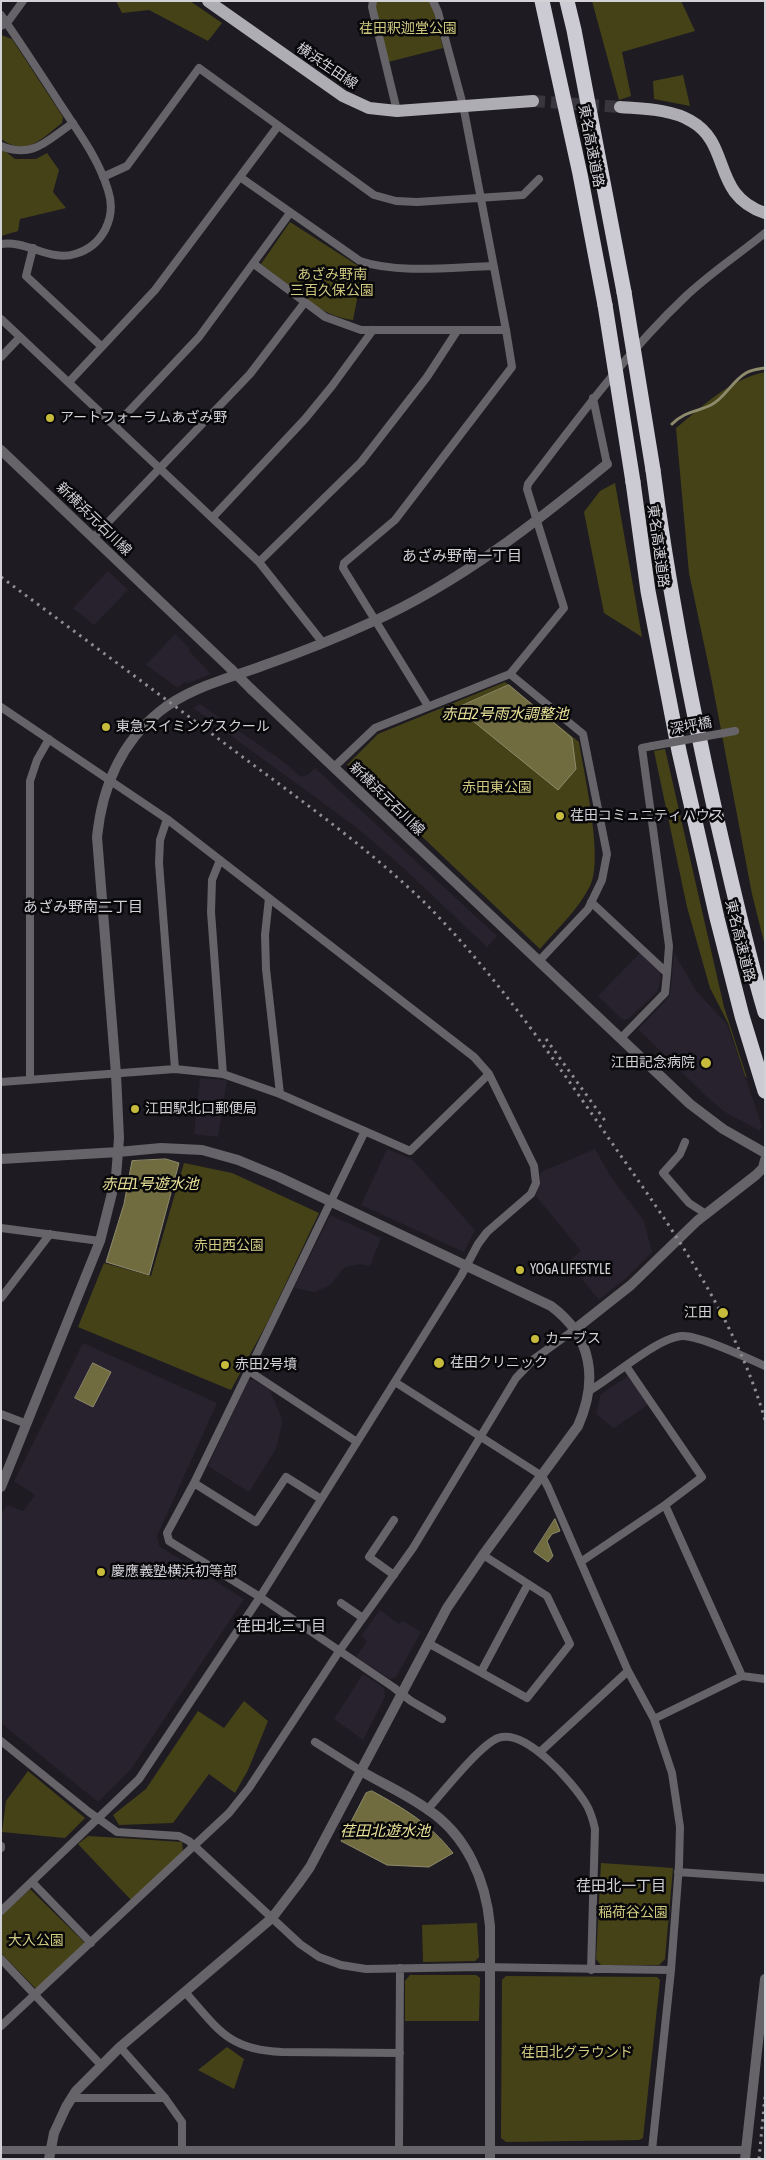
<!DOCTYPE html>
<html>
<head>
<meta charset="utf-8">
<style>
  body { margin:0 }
  #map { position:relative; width:766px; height:2160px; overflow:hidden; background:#1e1c22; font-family:"Asap Condensed",sans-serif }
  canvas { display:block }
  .frame { position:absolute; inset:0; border:2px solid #d3d2d6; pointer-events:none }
</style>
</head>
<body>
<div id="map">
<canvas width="766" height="2160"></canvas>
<div class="frame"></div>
</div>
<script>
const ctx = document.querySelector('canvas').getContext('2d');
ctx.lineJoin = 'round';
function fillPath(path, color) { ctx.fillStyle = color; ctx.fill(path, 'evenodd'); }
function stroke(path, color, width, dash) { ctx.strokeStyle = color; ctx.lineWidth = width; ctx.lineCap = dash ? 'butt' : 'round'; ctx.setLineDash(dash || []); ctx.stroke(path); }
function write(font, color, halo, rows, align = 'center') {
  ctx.font = font + ' "Asap Condensed","Noto Sans JP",sans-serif'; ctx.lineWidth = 5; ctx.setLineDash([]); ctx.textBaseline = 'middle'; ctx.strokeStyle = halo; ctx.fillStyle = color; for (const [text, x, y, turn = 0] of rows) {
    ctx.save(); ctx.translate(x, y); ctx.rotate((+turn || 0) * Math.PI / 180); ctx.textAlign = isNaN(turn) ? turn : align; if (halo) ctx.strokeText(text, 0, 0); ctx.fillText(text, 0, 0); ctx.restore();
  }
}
const built = new Path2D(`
  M108,571L128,590L94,625L73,608Z
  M175,634L190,649L189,651L211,674L189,683L184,682L178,688L146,665Z
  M200,704L284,762L301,777L309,774L315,768L497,936L487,947L398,863L356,827L193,708Z
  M640,953L659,970L661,979L657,992L628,1019L623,1020L598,996Z
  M674,953L697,992L727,1024L762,1126L760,1131L725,1112L707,1097L638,1029L670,996Z
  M200,1078L227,1080L218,1137L194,1134Z
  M387,1149L412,1159L475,1230L464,1252L361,1205Z
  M595,1149L611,1177L644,1221L652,1252L626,1278L599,1300L568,1262L581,1251L536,1196L541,1172Z
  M330,1215L381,1238L370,1266L360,1264L345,1267L330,1285L315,1292L294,1288Z
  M83,1343L217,1403L157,1536L159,1546L244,1599L131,1769L98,1802L1,1723V1514L7,1505L23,1511L35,1495L14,1481Z
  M628,1376L649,1404L614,1428L596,1414L601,1394Z
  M248,1380H254L272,1391L271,1393L281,1416L282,1423L276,1449L249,1492L208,1466Z
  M380,1610L399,1624L403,1621L421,1632L396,1677L390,1679L356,1657L367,1641L361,1636Z
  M363,1674L384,1688L385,1697L363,1740L334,1719Z`);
const green = new Path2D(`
  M116,1H190L222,23L208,41L149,10L122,13Z
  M375,1H430L435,15L443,48L388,62L374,6Z
  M592,1H681L695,31L622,52L631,96L619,100Z
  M1,35L12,39L63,117L62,123C41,139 27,157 1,139Z
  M683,75L690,106L654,99L653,81Z
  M1,148L15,159H36L47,153L59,170L53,192L66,208L20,219L18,231L1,236Z
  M290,222L363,269L353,320C317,316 289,285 261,264Z
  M765,372V946L752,894L711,677L689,573L676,428C705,405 728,380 765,372Z
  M615,483L642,637L604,613L584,512L600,491Z
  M505,682L579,742C584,774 604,860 590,886C578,910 557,929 540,949L347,765L378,734Z
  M665,749L724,1007L747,1078L745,1076L728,1023L710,988L687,907L654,751Z
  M184,1163L232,1173L319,1213L267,1323L231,1390L78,1327L104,1263L151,1276Z
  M244,1701L268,1721L248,1770L235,1793L209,1774L173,1823L119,1825L113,1815L146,1789L198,1711L224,1728Z
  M28,1771L85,1818L65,1838L2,1832L6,1801Z
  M88,1836L182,1842L183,1852L131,1900L78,1844Z
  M601,1863L673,1868L665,1959L659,1965H601L596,1959Z
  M30,1889L85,1943L36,1989L1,1953V1916Z
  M477,1923L479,1957L475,1961L423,1962L422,1925Z
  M410,1975H476L480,1978L479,2021H405V1981Z
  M506,1976L657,1977L660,1980L643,2138L639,2140L506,2142L501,2138L502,1980Z
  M227,2047L244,2059L234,2089L198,2070Z`);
const water = new Path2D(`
  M509,685L572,738L576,769L558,790L457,708Z
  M166,1159L179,1163L149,1275L106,1262L124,1204L132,1161Z
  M93,1363L111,1372L93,1407L75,1398Z
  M555,1519L560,1531L552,1534L547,1541L553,1556L548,1562L534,1552Z
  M372,1791C405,1809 429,1823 453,1853L429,1867L387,1865L341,1841L366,1793Z`);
const stream = new Path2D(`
  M672,424C685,411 697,412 711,405C725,398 732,381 746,373C751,370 759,369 765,368`);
const primaryTunnel = new Path2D(`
  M533,101L620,107`);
const minor = new Path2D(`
  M373,1L372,7L397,111
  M1,15C22,45 42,76 62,107C80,134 99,160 108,190C117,217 103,246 75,254C50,262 27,240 1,244
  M1,26L7,23L23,1
  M1,146C34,159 47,140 73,123
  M103,177L127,166L199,68L374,195L396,201L417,202L523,195L539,179
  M240,177L360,261C397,274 454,267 493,266
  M33,248L26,276L101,346
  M254,264L325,317L361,330H506
  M1,319L259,562L323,643
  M1,357L20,337
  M69,382L155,290L278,126
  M593,398L607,464
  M115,426L199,337L290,213
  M213,517L305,419L332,386L373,330
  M93,538L250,374L305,302
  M259,562L361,462L427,377L457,331
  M510,674L583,734L607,854L602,880L588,909L539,961
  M428,706L343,568L344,563L395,520L512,367L506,330L463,105L438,12L433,1
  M1,707L167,819L474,1057L489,1074L534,1166L536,1183L531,1194L487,1232L478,1244L461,1276L260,1597L139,1779L1,1911
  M652,746L642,748L669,946L667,973
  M334,767L375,728L510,674L564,608L527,489L528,484C577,420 626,353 685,297C709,274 738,255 765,233
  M167,819L160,840L159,863L175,1069
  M220,860L212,880L211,912L223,1074
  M269,898L265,935L266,969L280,1094
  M591,902L667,973L665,993L621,1038
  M30,1080V781L37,760L49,739
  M1,1082L175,1069L223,1074L280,1094L410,1151L489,1074
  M365,1131L194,1483L167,1533L169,1541L260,1597L393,1687L411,1701L442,1719
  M685,1142L680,1154L663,1173L689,1203L706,1214
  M1,1228L100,1241
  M1,1298L50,1234
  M249,1371L357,1442
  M395,1382L542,1476L548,1487L628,1671L654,1719L672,1773L680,1827L679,1865L671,1970L652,2150
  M589,1391C612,1378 658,1337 682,1336C699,1335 747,1358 765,1366
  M1,1414L27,1424
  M194,1483L256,1522L286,1477L321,1499
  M665,1505L742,1676
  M582,1561L665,1505L702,1477L626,1366
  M394,1575L369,1557L394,1520
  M341,1603L363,1618
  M428,1643L527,1698L570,1644L547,1596L483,1555
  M481,1672L528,1584
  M654,1719L742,1676L765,1679
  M1,1741L89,1812L117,1832L179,1836L189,1841L300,1944L319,1957L341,1965L366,1969L480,1967L671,1970
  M315,1742L361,1771
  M540,1752L628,1671
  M428,1809C442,1793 480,1745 498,1738C526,1728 573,1783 586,1804C591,1812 593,1820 595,1829L591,1970
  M1,1846V1848
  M678,1872L765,1878
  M32,1882L91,1943
  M1,1959L101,2065
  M185,1992C218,2029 228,2050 282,2052L400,2053
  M1,2026L229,1813L249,1788L340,1650L413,1548L516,1378L534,1359L574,1330
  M120,2047L165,2098L182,2122V2150
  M72,2098H165
  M1,2150H745
  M399,2150L400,1968`);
const tertiary = new Path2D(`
  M1,450L231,669
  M251,689L690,1104L723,1129L765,1153
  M1,1159L118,1152L161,1148L202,1150L238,1160L279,1177L551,1306C593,1337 598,1381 578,1426L483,1555L447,1608L310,1867L298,1884L272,1918L120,2047L76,2091L66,2107L54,2133L49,2159
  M574,1330L631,1285L697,1221L756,1175L763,1168L765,1160
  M1,1487L100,1241L116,1177L119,1138L116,1074L97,837C102,788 120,744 159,712C189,688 226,679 262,666C299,653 337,638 374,621C460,582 534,524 607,464
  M361,1771C383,1784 406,1794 427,1809C467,1835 486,1881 490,1926V2159
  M745,2159L765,1979`);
const primary = new Path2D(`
  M208,1L343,96L369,108L397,111L533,101
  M620,107C643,109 671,109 691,121C732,144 711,195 765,213`);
const motorway = new Path2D(`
  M542,1L580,174L605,305
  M567,1L574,30L624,292
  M653,470C668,587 691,704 717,820C732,884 746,949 765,1012
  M633,482L648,591L679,751L717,918L742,1016L765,1091`);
const rail = new Path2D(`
  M1,577C82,637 163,697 244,758C306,804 369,849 425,903C498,976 562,1071 621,1156C679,1238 737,1323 765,1420
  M546,1039L606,1122
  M759,2159L765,2096`);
const minorBridge = new Path2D(`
  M652,746L735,731`);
const tertiaryBridge = new Path2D(`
  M231,669L251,689`);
const motorwayBridge = new Path2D(`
  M624,292L653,470
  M605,305L633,482`);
const markers = [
  [50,418,5,"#c7bb3b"],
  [106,727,5,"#c7bb3b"],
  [560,816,5,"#c7bb3b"],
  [706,1063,6,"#c7bb3b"],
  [135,1109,5,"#c7bb3b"],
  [520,1270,5,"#c7bb3b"],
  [723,1313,6,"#c7bb3b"],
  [535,1339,5,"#c7bb3b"],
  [439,1363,6,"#c7bb3b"],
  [225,1365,5,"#c7bb3b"],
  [101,1572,5,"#c7bb3b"]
];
const parkNames = [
  ["荏田釈迦堂公園",408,29],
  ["あざみ野南",332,275],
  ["三百久保公園",332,291],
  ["赤田東公園",497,788],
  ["赤田西公園",229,1246],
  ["稲荷谷公園",633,1913],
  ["大入公園",36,1941],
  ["荏田北グラウンド",577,2053]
];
const streetNames = [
  ["横浜生田線",327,66,34],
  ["東名高速道路",591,146,79],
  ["新横浜元石川線",94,519,44],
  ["東名高速道路",658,546,82],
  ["深坪橋",691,726,-10],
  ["新横浜元石川線",387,799,44],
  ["東名高速道路",740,941,76]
];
const poiNames = [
  ["アートフォーラムあざみ野",60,418],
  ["東急スイミングスクール",116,727],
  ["荏田コミュニティハウス",570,816],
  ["江田記念病院",695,1063,"right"],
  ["江田駅北口郵便局",145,1109],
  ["YOGA LIFESTYLE",530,1270],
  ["江田",712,1313,"right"],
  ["カーブス",545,1339],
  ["荏田クリニック",450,1363],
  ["赤田2号墳",235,1365],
  ["慶應義塾横浜初等部",111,1572]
];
const neighbourhoodNames = [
  ["あざみ野南一丁目",462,556],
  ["あざみ野南二丁目",83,907],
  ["荏田北三丁目",281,1626],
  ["荏田北一丁目",621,1886]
];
const waterNames = [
  ["赤田2号雨水調整池",505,714],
  ["赤田1号遊水池",150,1184],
  ["荏田北遊水池",385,1831]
];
fillPath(built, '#27222e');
fillPath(green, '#464218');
fillPath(water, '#706c3f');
stroke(water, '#8e8b6c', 1);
stroke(stream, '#8e8b6c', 3);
stroke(primaryTunnel, '#39373d', 12, [12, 6]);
stroke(minor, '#666468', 8);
stroke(tertiary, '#666468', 10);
stroke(primary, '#afadb4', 12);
stroke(motorway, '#cccad2', 15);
stroke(rail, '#908e93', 3, [2.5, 5]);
stroke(minorBridge, '#666468', 8);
stroke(tertiaryBridge, '#666468', 10);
stroke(motorwayBridge, '#cccad2', 15);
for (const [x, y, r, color] of markers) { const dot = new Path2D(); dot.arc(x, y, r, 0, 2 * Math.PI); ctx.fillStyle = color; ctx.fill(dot); stroke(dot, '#08070a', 2); }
write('14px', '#cfc97f', '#08070a', parkNames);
write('14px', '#d3d2d6', '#08070a', streetNames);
write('14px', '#d3d2d6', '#08070a', poiNames, 'left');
write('15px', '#d3d2d6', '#08070a', neighbourhoodNames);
write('italic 15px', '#e9e298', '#08070a', waterNames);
</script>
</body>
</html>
